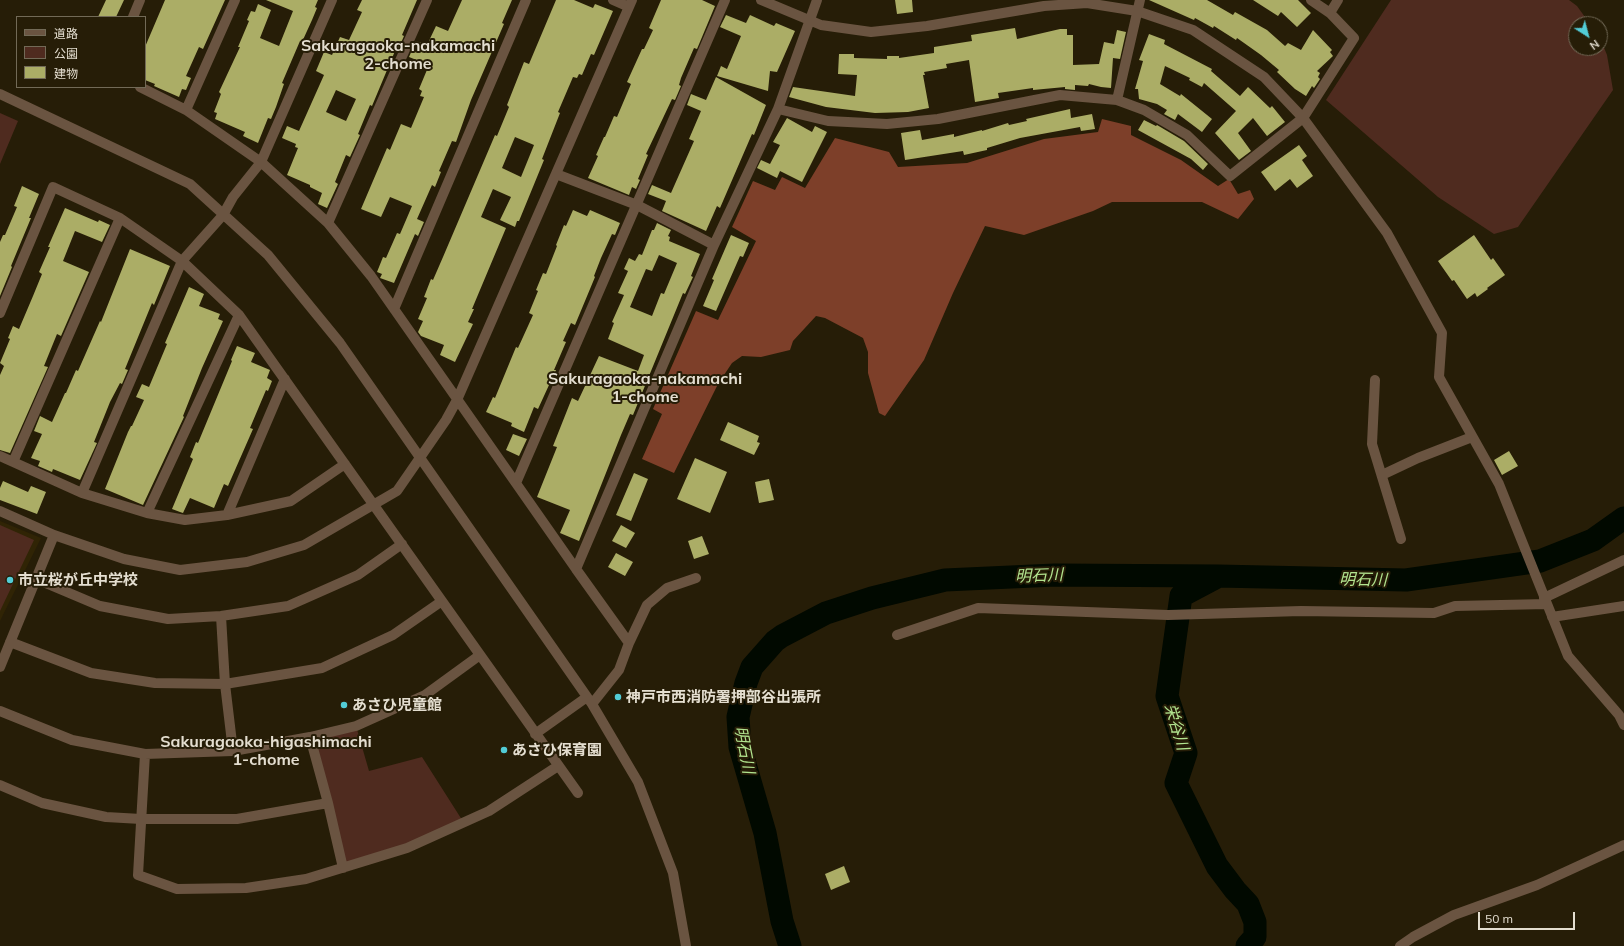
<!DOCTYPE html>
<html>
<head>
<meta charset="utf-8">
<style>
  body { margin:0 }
  #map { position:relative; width:1624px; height:946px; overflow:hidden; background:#261d07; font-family:Mulish,"Noto Sans JP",sans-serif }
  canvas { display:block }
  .legend { position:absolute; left:16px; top:16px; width:130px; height:72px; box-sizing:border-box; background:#261d07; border:1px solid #726a57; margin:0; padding:5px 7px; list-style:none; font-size:12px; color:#e4ded0 }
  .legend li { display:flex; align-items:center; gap:8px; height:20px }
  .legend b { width:20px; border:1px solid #726a57 }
  .north { position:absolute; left:1568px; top:16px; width:40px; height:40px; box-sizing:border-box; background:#261d07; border:1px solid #726a57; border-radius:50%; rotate:144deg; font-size:11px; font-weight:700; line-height:16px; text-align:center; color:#e4ded0 }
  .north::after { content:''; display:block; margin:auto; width:14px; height:18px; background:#52ccd6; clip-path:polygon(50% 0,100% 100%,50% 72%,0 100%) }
  .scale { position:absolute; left:1478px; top:912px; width:97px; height:18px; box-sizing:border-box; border:2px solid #e4ded0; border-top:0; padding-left:5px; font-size:12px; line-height:14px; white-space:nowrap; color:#e4ded0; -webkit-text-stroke:3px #261d07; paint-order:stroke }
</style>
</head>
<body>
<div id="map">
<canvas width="1624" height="946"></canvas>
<ul class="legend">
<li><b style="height:5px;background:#6a5441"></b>道路</li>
<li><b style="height:11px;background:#4f2b1f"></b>公園</li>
<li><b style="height:11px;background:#abad66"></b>建物</li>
</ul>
<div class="north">N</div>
<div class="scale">50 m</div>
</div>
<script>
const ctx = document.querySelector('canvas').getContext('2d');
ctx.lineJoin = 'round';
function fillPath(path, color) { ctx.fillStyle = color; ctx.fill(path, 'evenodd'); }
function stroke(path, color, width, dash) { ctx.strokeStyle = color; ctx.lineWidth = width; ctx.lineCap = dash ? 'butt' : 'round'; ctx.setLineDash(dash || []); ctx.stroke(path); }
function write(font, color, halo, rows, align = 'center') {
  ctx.font = font + ' Mulish,"Noto Sans JP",sans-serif'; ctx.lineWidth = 4; ctx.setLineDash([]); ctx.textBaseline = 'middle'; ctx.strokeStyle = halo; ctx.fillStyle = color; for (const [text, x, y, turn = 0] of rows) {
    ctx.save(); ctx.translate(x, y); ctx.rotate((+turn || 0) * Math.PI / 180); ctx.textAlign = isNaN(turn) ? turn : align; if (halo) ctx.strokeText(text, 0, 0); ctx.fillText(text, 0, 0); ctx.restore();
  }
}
const built = new Path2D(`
  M0,521L41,538L0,621Z`);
const green = new Path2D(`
  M1391,0H1569L1577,6L1590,24H1576V48H1600V38L1607,55L1613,90L1518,227L1494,234L1438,197L1326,100Z
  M0,113L18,121L0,164Z
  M0,525L34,540L0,611Z
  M356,726L369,771L422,757L464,823L343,868L310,737Z`);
const forest = new Path2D(`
  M1102,119L1131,126V135L1181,160L1218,186L1229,179L1238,194L1250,190L1254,199L1238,219L1202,202H1112L1093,211L1024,235L985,226L953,293L924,360L885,416L879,413L868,373V352L863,338L825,318L816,316L793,341L790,350L761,357L742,356L732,363L718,384L674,473L642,459L662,414L653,409L696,311L718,320L756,241L732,227L753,181L775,190L782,177L805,188L835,138L889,152L898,167L967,163L1044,139L1098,132Z`);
const stream = new Path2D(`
  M1255,937L1258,946`);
const river = new Path2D(`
  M1215,578L1181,596L1167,696L1186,753L1176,783L1217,866L1235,890L1248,904L1255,922V937L1247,946
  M790,946L782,921L765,833L740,747L738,717L746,683L752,667L775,641L782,636L826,613L872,598L945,580L1055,575L1218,576L1406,580L1540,561L1593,540L1624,518`);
const building = new Path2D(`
  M106,0H124L116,17H98Z
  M165,0H225L203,49L199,47L186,76L191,78L186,90L182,89L179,97L154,86L155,84L145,80V47Z
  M266,0H318L315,7L317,8L312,20L302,42L300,41L282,83L284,84L276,107L271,119L268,118L258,143L243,136L245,132L215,119L217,113L214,112L221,94L219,92L240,47H238L249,21L247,20L251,11L255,12L258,4L271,10L260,38L279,46L293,11Z
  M362,0H417L402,35L404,36L397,52L395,51L372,106L370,105L358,134L360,135L350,157L346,155L335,182L338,184L327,208L318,204L322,193L310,187V185L287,175L298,148L295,147L296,144L282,138L287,126L299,131L324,75L316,71L324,52L332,55L340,37L349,40L362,12L357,10ZM336,90L356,99L346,121L326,112Z
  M462,0H512L502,23L504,24L471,100L456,142L452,141L439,171L441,172L435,187L432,185L417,219L424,222L418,236L415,234L394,283L380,278L382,274L377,272L383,257L386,258L397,233L400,234L412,206L390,197L381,217L361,209L387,148L390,150L401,124L411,128L424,97L420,96L422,91L419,89L429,65L409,57L416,41L427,45L436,26L448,31Z
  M556,0H574L593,8L595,4L613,11L594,55L591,54L582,75L579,74L577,78L573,77L558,112L560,113L542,159L544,160L519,221H517L515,227L500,220L511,197L493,189L481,217L506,228L472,309H474L468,322L473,324L455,362L440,355L444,345L421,336L418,332L423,321L418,319L427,298L424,297L431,279L433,280L443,257L495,135L497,136L509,107L507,105L524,62L529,64ZM515,137L534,145L521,177L502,168Z
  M661,0H702L715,6L697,49L694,48L681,78L679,85L681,86L675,100L672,99L646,154L648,155L638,179L640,180L636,189L632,187L629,195L588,178L598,156L596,155L604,137H605L614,116L617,117L631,84L627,82L642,49H644L653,30L649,28Z
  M895,0H912L913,12L897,14Z
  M1149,0H1207L1233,15L1235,12L1267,30L1285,46L1288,43L1301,50L1313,30L1332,50L1330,52L1333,56L1317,71L1320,73L1318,77L1320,79L1314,88L1312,86L1306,96L1295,89L1277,72L1279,70L1261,55L1237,38L1236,40L1214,26L1213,28L1195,18L1194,20Z
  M1253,0H1298L1311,13L1297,27L1281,12L1278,16Z
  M726,15L746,23L750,15L774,26L776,23L795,31L777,72L770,71L768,91L717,76L721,66L727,69L741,36L720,27Z
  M1015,28L1017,39L1060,29H1067V35H1073V65L1099,64L1104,42L1114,44L1117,30L1126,32L1120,59L1113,58L1111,88L1101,87L1089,84L1088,86L1075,85V90L1065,89V87L1033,90V88L998,93L999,98L975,102L969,60L946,64L947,68L924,72L925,75H923L929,108L908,112L875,113L826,107L789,97L793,87L855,96L857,75L838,74L839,54H854V58L887,59V56H899V58L934,53V47L972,41L971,35Z
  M1149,34L1165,40L1164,44L1212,69L1211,71L1240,96L1248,87L1270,108L1272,106L1285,122L1267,136L1253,118L1238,133L1251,151L1239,160L1215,133L1236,111L1204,83L1202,87L1189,80L1190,78L1165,66L1160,84L1180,96L1181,94L1212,119L1202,132L1178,114L1175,120L1164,114L1167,110L1157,104L1139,99L1138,89H1135L1143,61L1139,60Z
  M716,77L766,105L754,135L752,134L720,208L717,206L706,231L662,211L666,201L648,194L652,185L671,193L694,141L689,139L701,111L687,105L691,94L706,100Z
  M1070,109L1071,118L1092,114L1095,129L1081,131L1080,127L1020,138L987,148V150L964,155L963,151L905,160L901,133L920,130L922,140L954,134V137L982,130V131L1008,123L1009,125L1027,121L1026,119Z
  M787,118L812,132L815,126L827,132L802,182L780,171L777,178L757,168L761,160L770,164L780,145L773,142Z
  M1144,120L1156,126L1157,125L1184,141L1208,164L1203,170L1191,159L1138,130Z
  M1299,145L1307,156L1302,160L1313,176L1297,188L1290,179L1275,191L1261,172Z
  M22,186L39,194L29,218H31L11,266L12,267L0,296V242L3,235H5L17,207L14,206Z
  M65,208L98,222L99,220L110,225L102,242L75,231L63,261L89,272L61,336L57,334L44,366L48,367L10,453L0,450V375L4,366L0,363L10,339L8,338L13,326L19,329L33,296L42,274L39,272L50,247H48Z
  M573,210L587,216L590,210L620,223L615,235L612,234L601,258L594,276L595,277L575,325L571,323L563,341L566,342L554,370H556L550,385H549L538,409L534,407L524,432L511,426L512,423L486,412L493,397L495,398L516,347L518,348L533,315L529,313L538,291L536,290L543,273L546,274L557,246L556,245L564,225L566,226Z
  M657,223L671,230L668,236L670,237L669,241L700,254L691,276L693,277L685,294L683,293L633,415L630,414L621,435L579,541L560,533L570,510L537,497L557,447L553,446L572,398L578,401L599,356L638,371L644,355L608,339L614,323L612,322L624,295L618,293L628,271L624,269L629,258L635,261L639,254L642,255L652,230H654ZM659,255L677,263L664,294L661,293L652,316L630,307L646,269L652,271Z
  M731,235L749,243L743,257L740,256L716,311L703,306L714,280L712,279Z
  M1474,235L1491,260L1493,258L1505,275L1487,288L1488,289L1477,297L1475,293L1467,299L1454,280L1452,281L1438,261Z
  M130,249L170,266L154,305L152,303L125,369L128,370L122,384L120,383L110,402L94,442L97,443L80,480L53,469L52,472L38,466L40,461L31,458L42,434L34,431L40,416L52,422L65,393H66L76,370L78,371L100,321L101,322Z
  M189,287L204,294L199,306L220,314L218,319L223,321L202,368L183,416L184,417L143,505L105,489L128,432L131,426H132L144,400L136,397L142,384L149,387L167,344L165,343Z
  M237,346L255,353L251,362L270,370L267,378L272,381L268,391L266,390L250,428L253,429L228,486L224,484L214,508L190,498L183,513L180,512L172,509L193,459L190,457L196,442L198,443L232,361L231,360Z
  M728,422L759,436L757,442L760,443L754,455L720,440Z
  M513,434L527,439L519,456L506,450Z
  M1509,451L1518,466L1502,475L1494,460Z
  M695,458L727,472L710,513L677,499Z
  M634,473L648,479L631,521L616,515Z
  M769,479L774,500L759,503L755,482Z
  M3,481L28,492L31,486L46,492L37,514L0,500V488Z
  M621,525L635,533L626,548L612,541Z
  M702,536L709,554L694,559L688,541Z
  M616,553L633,562L625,576L608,567Z
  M844,866L850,882L831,890L825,874Z`);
const minor = new Path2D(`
  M613,0L629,7
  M761,0L821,25L871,32L927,26L1044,6L1087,3L1137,11L1193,30L1264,77L1303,118L1387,233L1442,333L1439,377L1499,484L1568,656L1619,715L1624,725
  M1330,13L1338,0
  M133,17L140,0
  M140,87L186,110L261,162L328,223L371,276L576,569
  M0,94L190,184L268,255L340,343L592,704L638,782L673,873L686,946
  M1117,100L1140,0
  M778,109L828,121L887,124L938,119L1060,95L1117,100L1144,110L1187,135L1230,176L1303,118L1354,38L1330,13L1311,0
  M186,110L235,0
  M556,174L637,205L714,245
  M328,223L427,0
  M394,309L526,0
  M0,313L53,187L120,218L182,261L239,315L578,793
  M1375,380L1372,444L1401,539
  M0,456L82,493L147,513L185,520L227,515L291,501L345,464
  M13,462L120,218
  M1382,475L1418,458L1472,437
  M516,483L725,0
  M82,493L182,261L223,215L233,197L261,162L332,0
  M0,511L54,535L124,559L180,570L247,562L304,545L397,491L446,420L457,400L632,0
  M147,513L239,315
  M227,515L285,379
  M36,579L100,606L168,619L221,616L288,606L358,575L402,544
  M1544,598L1624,560
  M221,616L225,684L233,751
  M1552,617L1624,606
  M897,635L978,608L1168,615L1301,611L1434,613L1455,606L1547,604
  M10,642L91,673L155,683L225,684L322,668L393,635L442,601
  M629,643L576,569L714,245L778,109L817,0
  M0,667L54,535
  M592,704L619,670L629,643L647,605L667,588L696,578
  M0,711L72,740L145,754L233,751L310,737L356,726L425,695L480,655
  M535,734L587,697
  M310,737L328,803L343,868
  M145,754L138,875L177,889L246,888L306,879L407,848L489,811L558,766
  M0,785L42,803L106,817L141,819H237L328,803
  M1400,946L1413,937L1454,915L1537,885L1624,845`);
const markers = [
  [10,580,4,"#52ccd6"],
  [618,697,4,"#52ccd6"],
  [344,705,4,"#52ccd6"],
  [504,750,4,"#52ccd6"]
];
const poiNames = [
  ["市立桜が丘中学校",18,580],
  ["神戸市西消防署押部谷出張所",626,697],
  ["あさひ児童館",352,705],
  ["あさひ保育園",512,750]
];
const neighbourhoodNames = [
  ["Sakuragaoka-nakamachi",398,46],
  ["2-chome",398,64],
  ["Sakuragaoka-nakamachi",645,379],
  ["1-chome",645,397],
  ["Sakuragaoka-higashimachi",266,742],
  ["1-chome",266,760]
];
const waterNames = [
  ["明石川",1039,576,-2],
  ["明石川",1363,580,1],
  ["栄谷川",1176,727,73],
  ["明石川",744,750,79]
];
fillPath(built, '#302405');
fillPath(green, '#4f2b1f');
fillPath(forest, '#7d3f29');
stroke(stream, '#010900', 4);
stroke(river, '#010900', 23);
fillPath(building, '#abad66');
stroke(minor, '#6a5441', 10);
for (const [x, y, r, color] of markers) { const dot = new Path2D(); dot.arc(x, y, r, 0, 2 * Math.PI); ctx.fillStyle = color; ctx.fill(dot); stroke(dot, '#261d07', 1.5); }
write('bold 15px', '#e4ded0', '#261d07', poiNames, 'left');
write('bold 16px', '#e4ded0', '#261d07', neighbourhoodNames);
write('italic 16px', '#b2e48f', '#261d07', waterNames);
</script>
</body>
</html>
